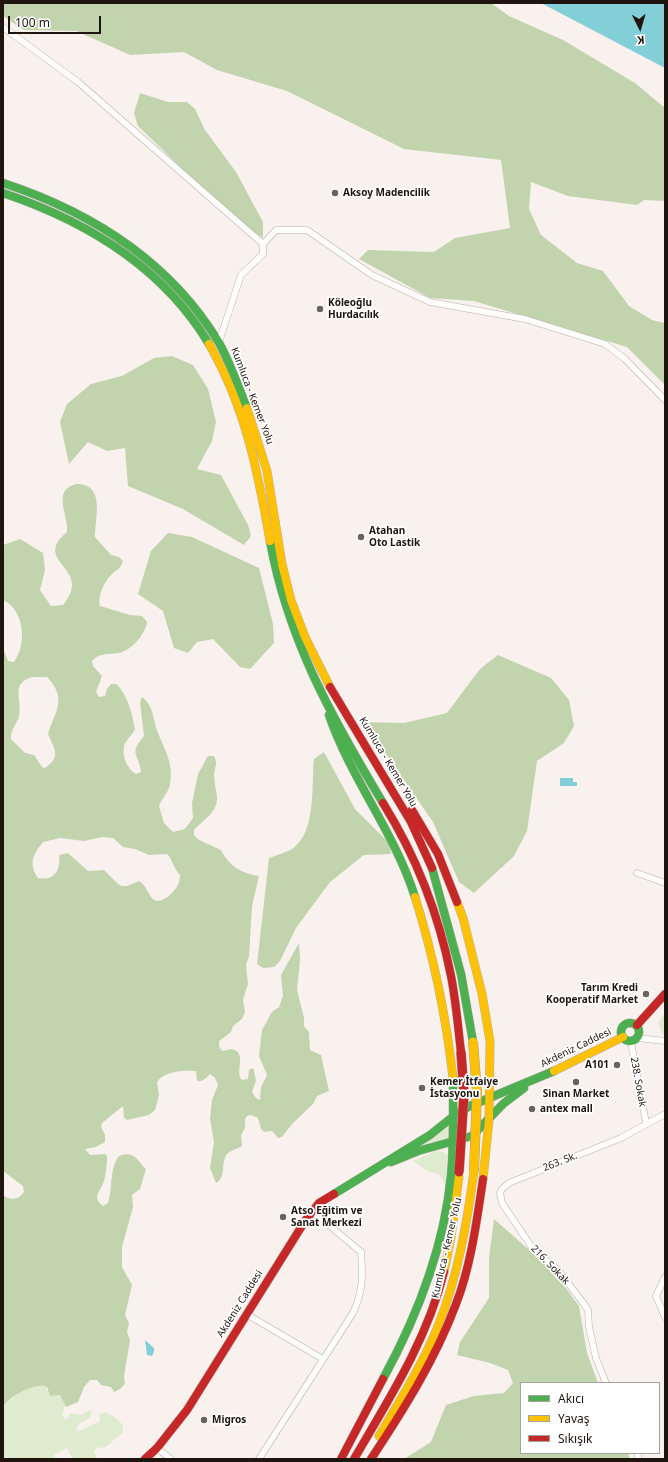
<!DOCTYPE html>
<html>
<head>
<meta charset="utf-8">
<style>
  body { margin:0 }
  #map { position:relative; width:668px; height:1462px; overflow:hidden; background:#f9f1ee; font-family:"Noto Sans",sans-serif }
  canvas { display:block }
  .frame { position:absolute; inset:0; border:4px solid #20140e; pointer-events:none }
  .legend { position:absolute; left:520px; top:1382px; width:140px; height:72px; box-sizing:border-box; background:#fff; border:1px solid #a6a19f; margin:0; padding:5px 7px; list-style:none; font-size:12px; color:#20140e }
  .legend li { display:flex; align-items:center; gap:8px; height:20px }
  .legend b { width:20px; border:1px solid #a6a19f }
  .north { position:absolute; left:620px; top:8px; width:40px; height:40px; -webkit-text-stroke:3px #fff; paint-order:stroke; rotate:175deg; font-size:11px; font-weight:700; line-height:16px; text-align:center; color:#20140e }
  .north::after { content:''; display:block; margin:auto; width:14px; height:18px; background:#20140e; clip-path:polygon(50% 0,100% 100%,50% 72%,0 100%) }
  .scale { position:absolute; left:8px; top:16px; width:93px; height:18px; box-sizing:border-box; border:2px solid #20140e; border-top:0; padding-left:5px; font-size:12px; line-height:14px; white-space:nowrap; color:#20140e; -webkit-text-stroke:3px #fff; paint-order:stroke }
</style>
</head>
<body>
<div id="map">
<canvas width="668" height="1462"></canvas>
<div class="frame"></div>
<ul class="legend">
<li><b style="height:5px;background:#4caf50"></b>Akıcı</li>
<li><b style="height:5px;background:#ffc107"></b>Yavaş</li>
<li><b style="height:5px;background:#c62828"></b>Sıkışık</li>
</ul>
<div class="north">K</div>
<div class="scale">100 m</div>
</div>
<script>
const ctx = document.querySelector('canvas').getContext('2d');
ctx.lineJoin = 'round';
function fillPath(path, color) { ctx.fillStyle = color; ctx.fill(path, 'evenodd'); }
function stroke(path, color, width, dash) { ctx.strokeStyle = color; ctx.lineWidth = width; ctx.lineCap = dash ? 'butt' : 'round'; ctx.setLineDash(dash || []); ctx.stroke(path); }
function write(font, color, halo, rows, align = 'center') {
  ctx.font = font + ' "Noto Sans",sans-serif'; ctx.lineWidth = 3.5; ctx.setLineDash([]); ctx.textBaseline = 'middle'; ctx.strokeStyle = halo; ctx.fillStyle = color; for (const [text, x, y, turn = 0] of rows) {
    ctx.save(); ctx.translate(x, y); ctx.rotate((+turn || 0) * Math.PI / 180); ctx.textAlign = isNaN(turn) ? turn : align; if (halo) ctx.strokeText(text, 0, 0); ctx.fillText(text, 0, 0); ctx.restore();
  }
}
const green = new Path2D(`
  M665,1013V1035H663L658,1023Z
  M451,1124V1137L422,1145L420,1144L436,1136Z
  M436,1151L443,1152L447,1155L446,1186L439,1174L429,1172L413,1161Z
  M35,1386H45L50,1396L60,1395L65,1405L62,1415L65,1420L69,1417V1413L81,1415L87,1411H91V1417L79,1424L76,1429L79,1431L99,1422L100,1418L99,1414L105,1412C112,1415 119,1419 123,1426V1432L106,1447L97,1448L94,1452L97,1459H73L67,1448L54,1455L56,1459H3V1406L19,1393Z`);
const forest = new Path2D(`
  M3,3H491L509,16L563,40L635,83L665,108V201L644,200L637,205L568,196L531,182L529,209L541,235L577,263L603,271L629,306L652,320L665,323V385L627,347L474,301L430,298L359,259L368,250L434,252L455,238L510,228L501,160L404,149L287,91L217,70L184,52L130,55L76,31L24,30L3,16Z
  M140,93L168,102H187L195,109L205,130L236,172L263,222V238L233,218L138,126L134,113Z
  M172,356L193,365L208,389L216,422L212,441L197,469L221,475L248,525L251,536L244,545L183,509L128,486L125,448L107,451L88,442L69,464L60,422L67,404L91,384L122,376L154,358Z
  M76,484C106,483 95,519 95,537L111,555L119,557L123,561C121,568 118,569 113,573C105,580 97,596 100,606L130,615L142,616L147,622C145,635 131,651 118,653C108,655 100,652 92,661L93,666L102,676L96,692L99,697L105,696L107,689L111,684H116C127,693 133,716 135,729C132,736 126,739 124,746C122,756 127,769 136,774L141,772C139,753 128,755 144,736L140,702L142,697C155,708 152,718 158,733C165,750 174,765 170,784C169,792 162,798 159,806L164,823L173,832L185,829L193,818L192,803L198,774L208,756H214C218,763 215,767 214,774C214,782 216,789 217,797C218,812 203,820 194,830V835L199,840L221,850C229,866 242,874 259,876L252,906L249,956L246,965L248,984L243,1000L245,1012L242,1019L233,1026L231,1032L219,1041V1046L222,1051L232,1049C248,1053 234,1072 242,1080L248,1079L249,1070L252,1068L254,1070L256,1081L252,1092L256,1098L260,1100L261,1087L267,1075L259,1056L262,1030L272,1012L279,1007L283,996L281,975L299,943L300,960L297,990L304,1018V1026L309,1032L310,1050L321,1055L329,1091L317,1096L313,1104L292,1124L282,1137L278,1138L272,1131L264,1132L261,1129L258,1118L251,1115L247,1116L245,1119V1128L241,1135L242,1146C237,1149 231,1150 227,1154C220,1163 227,1177 216,1183L210,1168L214,1142L210,1119L212,1100L218,1085L215,1078L210,1074C206,1078 203,1082 197,1081L196,1071C184,1070 164,1071 157,1082L159,1095L155,1110L149,1115L127,1120L124,1118L123,1106L102,1123L101,1127L105,1135V1142L96,1147L85,1149L90,1155L105,1154L107,1156C108,1159 105,1179 104,1181C101,1191 91,1197 103,1206L108,1203C113,1188 109,1169 119,1156C134,1150 137,1160 146,1169L140,1189L132,1195L133,1207L122,1247V1267L132,1285L125,1315L129,1323L127,1332L130,1340L124,1376L125,1384L120,1389L114,1392L111,1387L101,1385L97,1380H90L84,1387L78,1402L66,1407L60,1395L50,1396L47,1387C37,1381 8,1397 3,1407V1195C11,1201 18,1200 24,1192L23,1186L3,1171V648L8,661L14,662C27,645 25,610 3,600V545L20,539L43,553L45,570L40,590L51,606L63,605C95,567 30,563 67,532C69,515 51,491 76,484ZM33,677H47C68,699 55,711 48,734C54,749 62,756 45,768L42,767L34,755L25,753L11,739C10,729 17,725 19,716C23,700 9,683 33,677ZM102,837L113,838L123,847L135,849L149,855L167,854C173,860 173,868 180,875C180,883 177,888 171,894C149,913 151,887 139,881L127,886H122L118,884L104,870L88,871L68,853L59,855C61,870 55,881 38,878C28,863 33,855 43,842L60,838L84,841Z
  M168,533L192,537L259,568L273,624L274,643L250,669L240,667L213,639L197,642L188,653L174,648L163,611L138,594L151,551Z
  M498,655L551,678L569,700L574,726L564,743L537,761L527,831L514,856L474,893L459,882L433,822L364,722L404,723L447,713L480,669Z
  M324,752L355,809L389,843L391,854L364,855L330,882L296,928L280,961L274,967L263,968L257,964L269,858C276,855 285,853 292,849C317,832 311,785 314,759Z
  M494,1219L553,1271L579,1306L587,1353L598,1383H521V1453H628L630,1459H404L431,1442L446,1405L474,1396L504,1393L513,1383L508,1370L490,1363L457,1355L460,1342L489,1298V1258Z`);
const water = new Path2D(`
  M541,3H665V68Z
  M560,778H573V782H577V786H560Z
  M145,1340L154,1348V1352L152,1356L147,1355Z`);
const street = new Path2D(`
  M3,27L78,82L263,244L276,230H307L372,275L430,302L525,319L605,344L625,359L665,400
  M219,342L241,275L263,254V244
  M637,873L665,883
  M638,1038L665,1041
  M631,1042L646,1123
  M665,1277L656,1296L665,1317
  M246,1314L323,1359
  M606,1383L596,1358L589,1327L588,1310L584,1304L558,1270L533,1249L502,1203L500,1193L502,1189L509,1183L621,1138L665,1114
  M157,1448L171,1459
  M637,1453L639,1459
  M259,1459L353,1313C363,1292 363,1275 361,1252L312,1211`);
const fast = new Path2D(`
  M3,183C91,212 169,261 218,341C230,362 238,386 247,408
  M3,193C86,221 163,267 209,344
  M270,541C288,640 332,718 383,803
  M329,715C351,779 395,833 415,897
  M432,868L461,974L473,1042
  M621 1032a9 9 0 1 1 18 0a9 9 0 1 1-18 0Z
  M391,1162L418,1151L472,1136L503,1104L524,1088
  M334,1194L430,1135L455,1115L470,1106L554,1071
  M383,1379C418,1315 444,1248 451,1176C454,1143 453,1111 453,1078`);
const slow = new Path2D(`
  M209,344C245,406 258,472 270,541
  M247,408L267,471L282,564L291,600L305,637L330,687
  M415,897C434,957 446,1016 453,1078
  M457,902L463,918L482,994L490,1041L489,1120L483,1179
  M554,1071L623,1037
  M444,1272L451,1237L459,1177
  M379,1436C400,1400 423,1364 438,1326C458,1276 467,1223 474,1171`);
const jam = new Path2D(`
  M330,687L411,822L432,868
  M383,803C416,856 439,915 451,976C456,1001 458,1027 461,1052
  M412,810L438,854L457,902
  M637,1025L665,994
  M145,1459L157,1448L187,1410L305,1221L319,1203L334,1194
  M341,1459L383,1379
  M354,1459C389,1399 427,1340 444,1272
  M371,1459C404,1409 435,1360 456,1304C471,1266 477,1219 483,1179`);
const slowBridge = new Path2D(`
  M473,1042L477,1093L474,1171`);
const jamBridge = new Path2D(`
  M459,1172L464,1094L461,1052`);
const markers = [
  [335,193,4,"#6c615c"],
  [320,309,4,"#6c615c"],
  [361,537,4,"#6c615c"],
  [646,994,4,"#6c615c"],
  [617,1065,4,"#6c615c"],
  [576,1082,4,"#6c615c"],
  [422,1088,4,"#6c615c"],
  [532,1109,4,"#6c615c"],
  [283,1217,4,"#6c615c"],
  [204,1420,4,"#6c615c"]
];
const poiNames = [
  ["Aksoy Madencilik",343,193],
  ["Köleoğlu",328,303],
  ["Hurdacılık",328,315],
  ["Atahan",369,531],
  ["Oto Lastik",369,543],
  ["Tarım Kredi",638,988,"right"],
  ["Kooperatif Market",638,1000,"right"],
  ["A101",609,1065,"right"],
  ["Kemer İtfaiye",430,1082],
  ["İstasyonu",430,1094],
  ["Sinan Market",576,1094,"center"],
  ["antex mall",540,1109],
  ["Atso Eğitim ve",291,1211],
  ["Sanat Merkezi",291,1223],
  ["Migros",212,1420]
];
const streetNames = [
  ["Kumluca - Kemer Yolu",252,396,69],
  ["Kumluca - Kemer Yolu",388,762,59],
  ["Akdeniz Caddesi",576,1048,-26],
  ["238. Sokak",638,1082,80],
  ["263. Sk.",560,1162,-22],
  ["Kumluca - Kemer Yolu",447,1248,-77],
  ["216. Sokak",550,1265,46],
  ["Akdeniz Caddesi",240,1304,-58]
];
fillPath(green, '#deebce');
fillPath(forest, '#c1d4ad');
fillPath(water, '#83cfd8');
stroke(street, '#b8afaa', 7);
stroke(fast, '#b8afaa', 9);
stroke(slow, '#b8afaa', 9);
stroke(jam, '#b8afaa', 9);
stroke(street, '#fefdfc', 6);
stroke(fast, '#4caf50', 8);
stroke(slow, '#ffc107', 8);
stroke(jam, '#c62828', 8);
stroke(slowBridge, '#a79c93', 10, []);
stroke(jamBridge, '#a79c93', 10, []);
stroke(slowBridge, '#ffc107', 9);
stroke(jamBridge, '#c62828', 9);
for (const [x, y, r, color] of markers) { const dot = new Path2D(); dot.arc(x, y, r, 0, 2 * Math.PI); ctx.fillStyle = color; ctx.fill(dot); stroke(dot, '#fff', 1.5); }
write('bold 10px', '#20140e', '#fff', poiNames, 'left');
write('10px', '#20140e', '#fff', streetNames);
</script>
</body>
</html>
